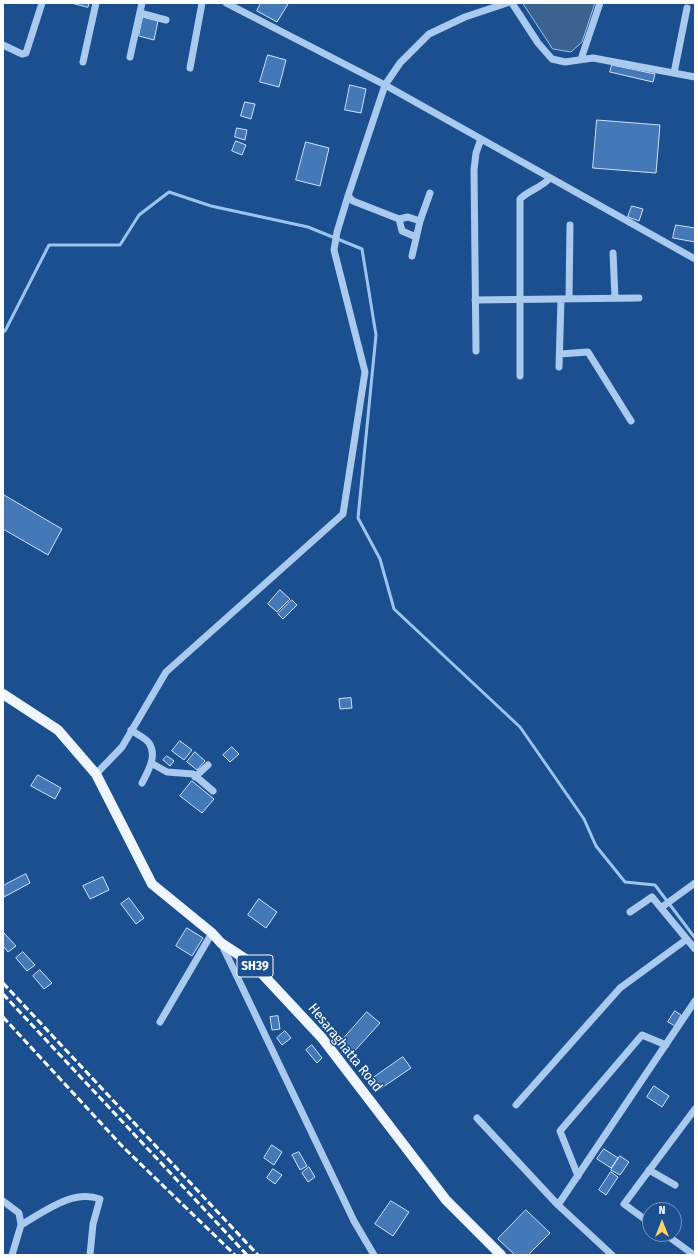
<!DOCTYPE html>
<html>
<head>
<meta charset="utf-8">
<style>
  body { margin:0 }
  #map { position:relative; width:698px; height:1258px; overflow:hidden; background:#1b4f8f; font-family:"Fira Sans Condensed",sans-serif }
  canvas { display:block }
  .frame { position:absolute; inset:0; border:4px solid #fff; pointer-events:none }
  .north { position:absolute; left:642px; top:1202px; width:40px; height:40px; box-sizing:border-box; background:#1b4f8f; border:1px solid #7695bc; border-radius:50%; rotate:0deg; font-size:11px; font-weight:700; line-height:16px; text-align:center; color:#fff }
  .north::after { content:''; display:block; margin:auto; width:14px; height:18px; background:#ffd166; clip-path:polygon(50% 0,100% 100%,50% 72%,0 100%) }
</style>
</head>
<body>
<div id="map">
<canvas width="698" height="1258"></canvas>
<div class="frame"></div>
<div class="north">N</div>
</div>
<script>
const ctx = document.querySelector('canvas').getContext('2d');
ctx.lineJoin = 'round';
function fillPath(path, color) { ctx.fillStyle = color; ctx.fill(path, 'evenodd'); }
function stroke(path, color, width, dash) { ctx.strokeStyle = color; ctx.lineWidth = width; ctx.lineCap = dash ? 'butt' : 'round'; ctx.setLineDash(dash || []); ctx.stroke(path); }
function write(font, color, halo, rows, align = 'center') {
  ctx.font = font + ' "Fira Sans Condensed",sans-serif'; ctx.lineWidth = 3; ctx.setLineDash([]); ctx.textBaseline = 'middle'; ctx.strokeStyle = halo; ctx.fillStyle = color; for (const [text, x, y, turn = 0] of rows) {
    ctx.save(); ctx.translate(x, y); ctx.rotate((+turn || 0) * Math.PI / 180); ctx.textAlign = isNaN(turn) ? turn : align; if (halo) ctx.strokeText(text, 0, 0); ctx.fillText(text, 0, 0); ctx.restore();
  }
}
const water = new Path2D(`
  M523,3H595L582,42L571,52L553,49Z`);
const stream = new Path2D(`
  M3,332L5,331L49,245H120L139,215L169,192L211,206L308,227L362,249L376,335L358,518L380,559L394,609L520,727L584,819L596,846L625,882L655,885L695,938`);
const building = new Path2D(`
  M72,3H89L88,7Z
  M261,3H285L288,4L277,22L257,11Z
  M143,17L158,21L154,40L139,36Z
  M268,55L286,60L279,87L260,82Z
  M612,65L655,74L653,82L610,72Z
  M350,85L366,89L361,113L345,110Z
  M245,102L255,104L251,119L241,116Z
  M597,120L660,125L656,173L593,168Z
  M237,128L247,130L245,140L235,137Z
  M236,141L246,145L242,155L232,151Z
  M306,142L329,148L320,186L296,180Z
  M632,206L643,209L639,221L628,217Z
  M676,225L695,228V242L673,238Z
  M4,495L62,529L48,555L3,529Z
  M280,590L290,599L277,612L268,604Z
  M292,600L297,605L283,619L278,614Z
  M351,698L352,708L340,709L339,699Z
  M180,741L192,750L184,760L172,751Z
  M232,747L239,754L230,762L223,755Z
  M195,752L205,761L197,770L187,762Z
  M167,756L174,761L170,766L163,760Z
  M38,775L61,788L55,799L31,786Z
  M192,781L214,799L202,813L180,796Z
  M26,874L30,883L4,897L3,886Z
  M103,877L109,890L90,899L83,886Z
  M129,898L144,918L136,924L121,904Z
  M259,899L277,912L266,928L248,915Z
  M187,928L203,938L192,956L176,946Z
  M4,933L16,946L8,952L3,946Z
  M23,952L35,965L27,971L16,958Z
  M40,970L52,983L44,989L33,976Z
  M675,1011L681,1015L675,1026L668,1022Z
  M367,1012L380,1023L349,1057L337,1046Z
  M278,1016L280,1029L272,1030L270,1017Z
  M285,1031L291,1038L282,1045L277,1038Z
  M312,1045L322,1058L317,1063L306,1050Z
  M403,1057L411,1068L380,1089L373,1078Z
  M654,1086L669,1096L662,1107L647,1097Z
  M272,1145L282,1152L274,1165L264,1158Z
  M604,1149L618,1158L611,1168L597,1159Z
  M299,1152L307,1166L300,1170L292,1155Z
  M620,1156L629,1162L620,1175L611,1170Z
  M309,1167L315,1177L308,1182L302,1173Z
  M273,1169L282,1175L275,1184L267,1178Z
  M611,1172L618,1177L606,1195L599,1190Z
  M391,1201L409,1212L393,1236L375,1224Z
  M526,1210L550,1233L528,1255H515L498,1239Z`);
const minor = new Path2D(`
  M226,3L385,85L695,259
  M512,3L538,43L552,59L565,62L593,58L695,77
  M140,13L166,20
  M3,45L22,54L26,53L42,3
  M130,57L142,3
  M581,59L600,3
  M83,62L96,3
  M190,68L202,3
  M674,73L687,8
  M348,196L353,201L399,219L402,231L416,237
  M399,219L408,217L420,221L412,256
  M420,221L430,193
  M613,253L615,298
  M569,299L570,225
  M475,300L639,298
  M476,351L474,170L476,153L481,139
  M560,354L588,352L631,421
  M559,367L561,300
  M520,376V199C529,190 541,188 550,178
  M131,730C136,734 146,738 149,743C158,756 147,773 142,783
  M151,763L167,772L193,774L213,791
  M96,774L122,747L166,672L343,514L365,372L334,250L337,232L348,196L385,85L400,63L429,34L465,17L507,3
  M195,777L208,765
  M662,907L695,883
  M630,912L652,897L695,949
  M221,943L354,1221L374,1255
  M160,1022L212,933
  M516,1105L620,988L687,939
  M477,1118L558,1205L612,1255
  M649,1170L675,1185
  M578,1176L560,1131L642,1035L666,1045
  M3,1201L19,1213L21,1225L12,1255
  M558,1205L695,1001
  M650,1223L624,1204L695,1109
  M21,1225C44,1212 72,1189 100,1199L93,1224L90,1255
  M665,1234L694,1255`);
const major = new Path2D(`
  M3,694L58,730L96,774L152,884L212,933L221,943L253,964L322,1038L446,1200L501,1255`);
const rail = new Path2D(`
  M3,983L258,1255
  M3,994L247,1255
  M3,1017L123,1147L235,1255`);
const shields = [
  [255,966,36]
];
const shieldNames = [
  ["SH39",255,966]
];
const streetNames = [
  ["Hesaraghatta Road",345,1048,51]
];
fillPath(water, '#3c6290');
stroke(water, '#9cc4f0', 1);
stroke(stream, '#9cc4f0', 3);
fillPath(building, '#4478b7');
stroke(building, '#cfe3fa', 1);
stroke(minor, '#a9c9ee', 7);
stroke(major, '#f0f6ff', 10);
stroke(rail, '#fff', 3, [7, 3]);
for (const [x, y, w] of shields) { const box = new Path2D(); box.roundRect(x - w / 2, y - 11, w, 22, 3); ctx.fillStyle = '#1b4f8f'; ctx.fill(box); stroke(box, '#fff', 1); }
write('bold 13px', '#fff', null, shieldNames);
write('14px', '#fff', '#1b4f8f', streetNames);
</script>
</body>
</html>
